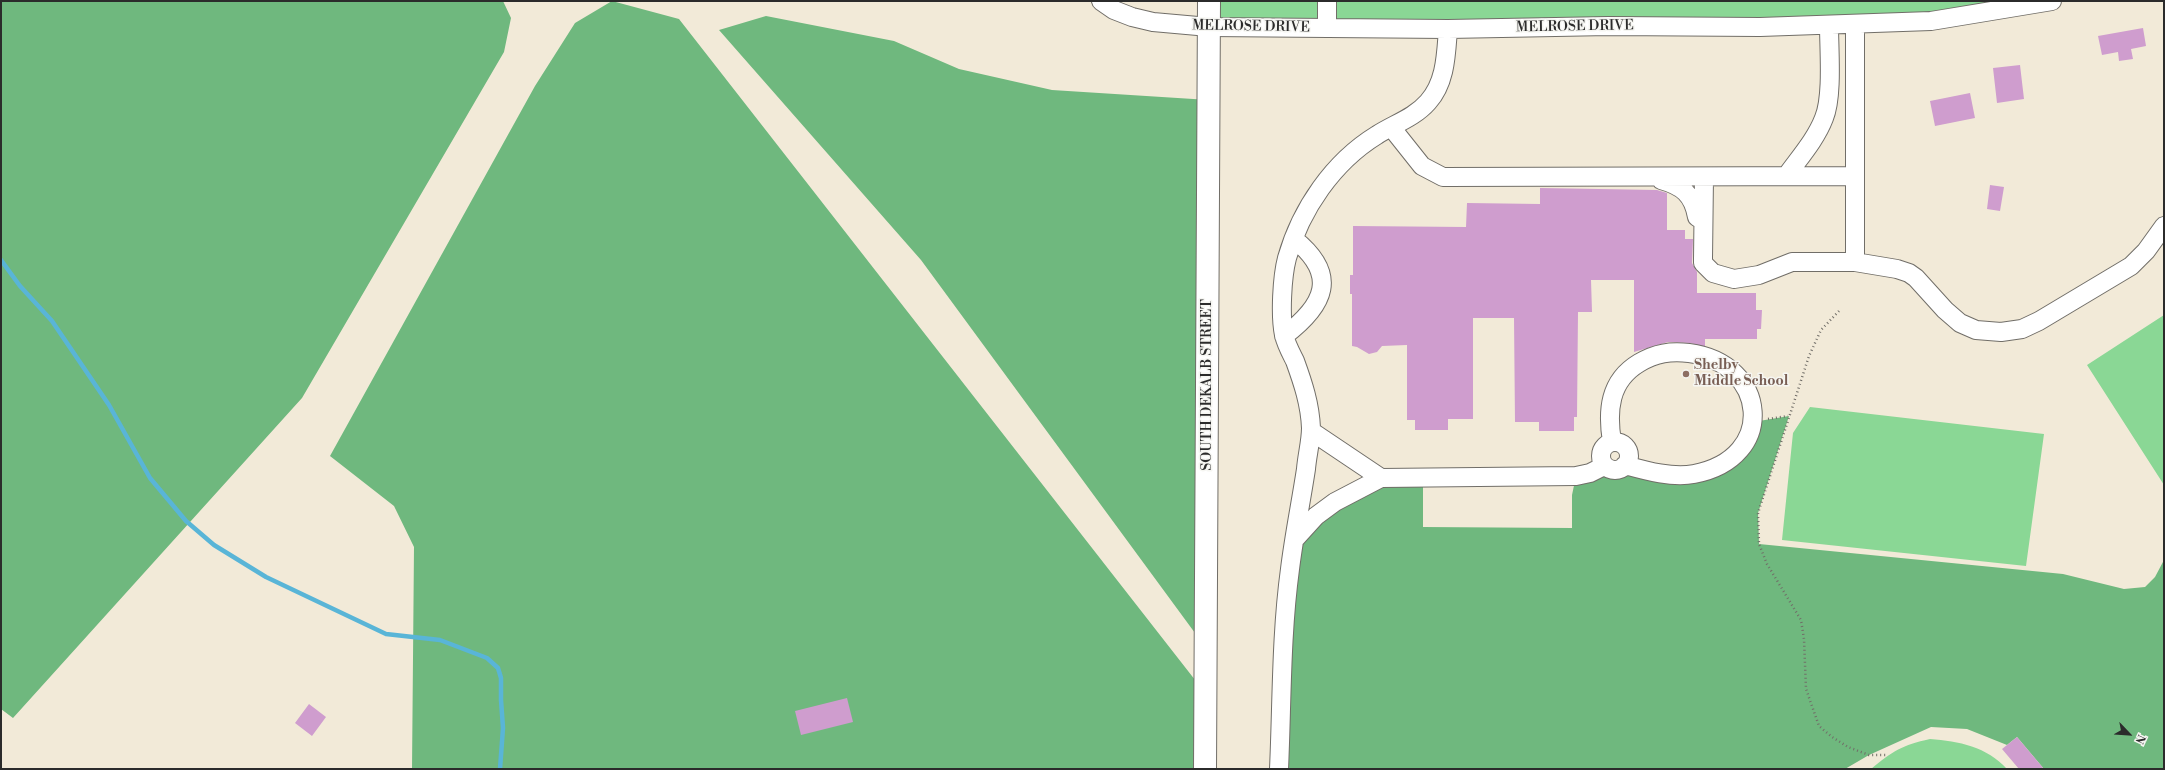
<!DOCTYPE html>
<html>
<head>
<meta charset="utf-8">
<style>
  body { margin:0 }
  #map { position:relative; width:2165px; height:770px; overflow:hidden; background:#f2ead8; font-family:"Libre Bodoni",serif }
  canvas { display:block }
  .frame { position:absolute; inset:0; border:2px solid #2b2b2b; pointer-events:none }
  .north { position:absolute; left:2109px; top:714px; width:40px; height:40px; -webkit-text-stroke:3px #f6f6f2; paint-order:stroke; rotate:115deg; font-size:11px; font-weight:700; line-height:16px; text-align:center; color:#2b2b2b }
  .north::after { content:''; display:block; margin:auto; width:14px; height:18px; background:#2b2b2b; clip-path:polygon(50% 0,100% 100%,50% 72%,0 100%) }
</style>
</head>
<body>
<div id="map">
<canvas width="2165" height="770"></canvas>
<div class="frame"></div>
<div class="north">N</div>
</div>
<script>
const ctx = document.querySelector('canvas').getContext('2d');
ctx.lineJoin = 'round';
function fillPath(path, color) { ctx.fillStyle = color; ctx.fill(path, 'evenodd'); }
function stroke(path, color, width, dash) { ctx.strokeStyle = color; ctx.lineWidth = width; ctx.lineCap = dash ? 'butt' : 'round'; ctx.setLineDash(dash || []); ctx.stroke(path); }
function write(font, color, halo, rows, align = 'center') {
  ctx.font = font + ' "Libre Bodoni",serif'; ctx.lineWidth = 3; ctx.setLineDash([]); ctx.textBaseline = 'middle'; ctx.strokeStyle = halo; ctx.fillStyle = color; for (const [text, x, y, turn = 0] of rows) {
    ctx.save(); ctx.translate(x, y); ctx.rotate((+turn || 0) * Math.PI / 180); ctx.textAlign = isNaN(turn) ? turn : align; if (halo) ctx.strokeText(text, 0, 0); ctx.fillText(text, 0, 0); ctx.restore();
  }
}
const green = new Path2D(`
  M1209,1H2052L1968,15L1209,27Z
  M2164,315V485L2087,365Z
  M1810,407L2044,434L2026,566L1782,540L1793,433Z
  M1930,739C1959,741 1987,747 2007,769H1871C1893,751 1902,745 1930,739Z`);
const forest = new Path2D(`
  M1,1H503L511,18L504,52L302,398L13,718L1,709Z
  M612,1L679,19L1206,694L1205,769H412L414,547L394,506L330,456L535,86L575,23Z
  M766,16L894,41L959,69L1052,90L1209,100L1206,648L921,260L719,30Z
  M1789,416L1758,513L1759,544L2063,574L2124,589L2145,587L2155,577L2164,560V769H2044L2017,737L2007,745L1967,729L1931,727L1869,755L1845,769H1279L1296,538L1381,478H1423V527L1572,528V495L1576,476L1620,469L1711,468L1753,422Z`);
const stream = new Path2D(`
  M1,260L20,286L52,321L109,405L150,478L186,521L214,545L266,577L386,634L440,640L487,658L498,668L501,678V700L503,728L500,769`);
const building = new Path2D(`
  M2143,28L2146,46L2131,49L2133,59L2119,61L2118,52L2102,55L2098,36Z
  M2020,65L2024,99L1997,103L1993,68Z
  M1970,93L1975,118L1935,126L1930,101Z
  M1990,185L2004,187L2000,211L1987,209Z
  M1540,188L1657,190L1667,193V230H1685V239H1693L1692,263L1697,272V293H1756V310H1762L1761,329H1757V339H1705V347L1690,343L1668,342L1634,352V280H1591L1592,312H1578L1577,417H1574V431H1539V422H1515L1514,318H1473V419H1448V430H1415V420H1407V345L1382,346L1377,352L1369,354L1357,347L1352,346V294H1350V275H1353V226L1466,227L1467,203L1540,204Z
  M847,698L853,722L801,735L795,711Z
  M309,704L326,717L312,736L295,723Z
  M2017,737L2044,769H2019L2002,749Z`);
const path = new Path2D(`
  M1839,311L1821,330L1809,356L1758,513L1759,544L1767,564L1801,620L1804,639L1806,689L1819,726L1832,737L1848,747L1869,755H1888
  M1768,419L1788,416`);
const minor = new Path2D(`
  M1101,1L1114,10L1132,17L1153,22L1209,27L1448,29L1609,26L1760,27L1931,21L2052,1
  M1855,25V262
  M1327,28V1
  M1391,127L1422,166L1443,177L1855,176
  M1787,175C1800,157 1816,139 1824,118C1833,96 1829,50 1829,25
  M1704,177L1703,259V263L1713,273L1734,279L1759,275L1792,262H1855L1897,269L1909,273L1916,278L1945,310L1960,323L1976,330L2001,332L2022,329L2039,321L2131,266L2146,251L2164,226
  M1661,180C1682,186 1693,194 1697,217L1700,219
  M1284,336C1325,305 1339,275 1294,239
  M1311,431L1381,478
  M1612,442C1607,411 1609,381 1639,363C1656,353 1670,351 1689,353C1768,363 1778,458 1694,474C1672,478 1647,471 1625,465
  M1601 456a14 14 0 1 1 28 0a14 14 0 1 1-28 0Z
  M1296,538L1316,516L1335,502L1381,478L1576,476L1590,473L1604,466
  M1279,769C1282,703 1281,635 1290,569C1294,536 1301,502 1306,469C1307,456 1311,441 1311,428C1310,404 1303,383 1295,361C1291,353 1286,344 1284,335C1280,316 1282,277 1287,258C1301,209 1333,162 1377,135C1394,124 1414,118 1428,102C1446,82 1446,54 1448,29`);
const major = new Path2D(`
  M1205,769L1209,1`);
const markers = [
  [1686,374,4,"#8d6e63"]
];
const streetNames = [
  ["MELROSE DRIVE",1251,27,1],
  ["MELROSE DRIVE",1575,27,-1],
  ["SOUTH DEKALB STREET",1208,385,-90]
];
const educationNames = [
  ["Shelby",1694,366],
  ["Middle School",1694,382]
];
fillPath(green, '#8ad795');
fillPath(forest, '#6fb87e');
stroke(stream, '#59b5d7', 4.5);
fillPath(building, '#cf9dce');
stroke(minor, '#716e68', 20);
stroke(major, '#716e68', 24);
stroke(path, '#716e68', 2.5, [1, 3]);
stroke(minor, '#fff', 18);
stroke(major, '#fff', 22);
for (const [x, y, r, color] of markers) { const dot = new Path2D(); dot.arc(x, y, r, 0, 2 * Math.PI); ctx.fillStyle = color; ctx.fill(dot); stroke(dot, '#f6f6f2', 1.5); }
write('14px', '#2b2b2b', '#f6f6f2', streetNames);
write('bold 14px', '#785e54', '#f6f6f2', educationNames, 'left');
</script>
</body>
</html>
